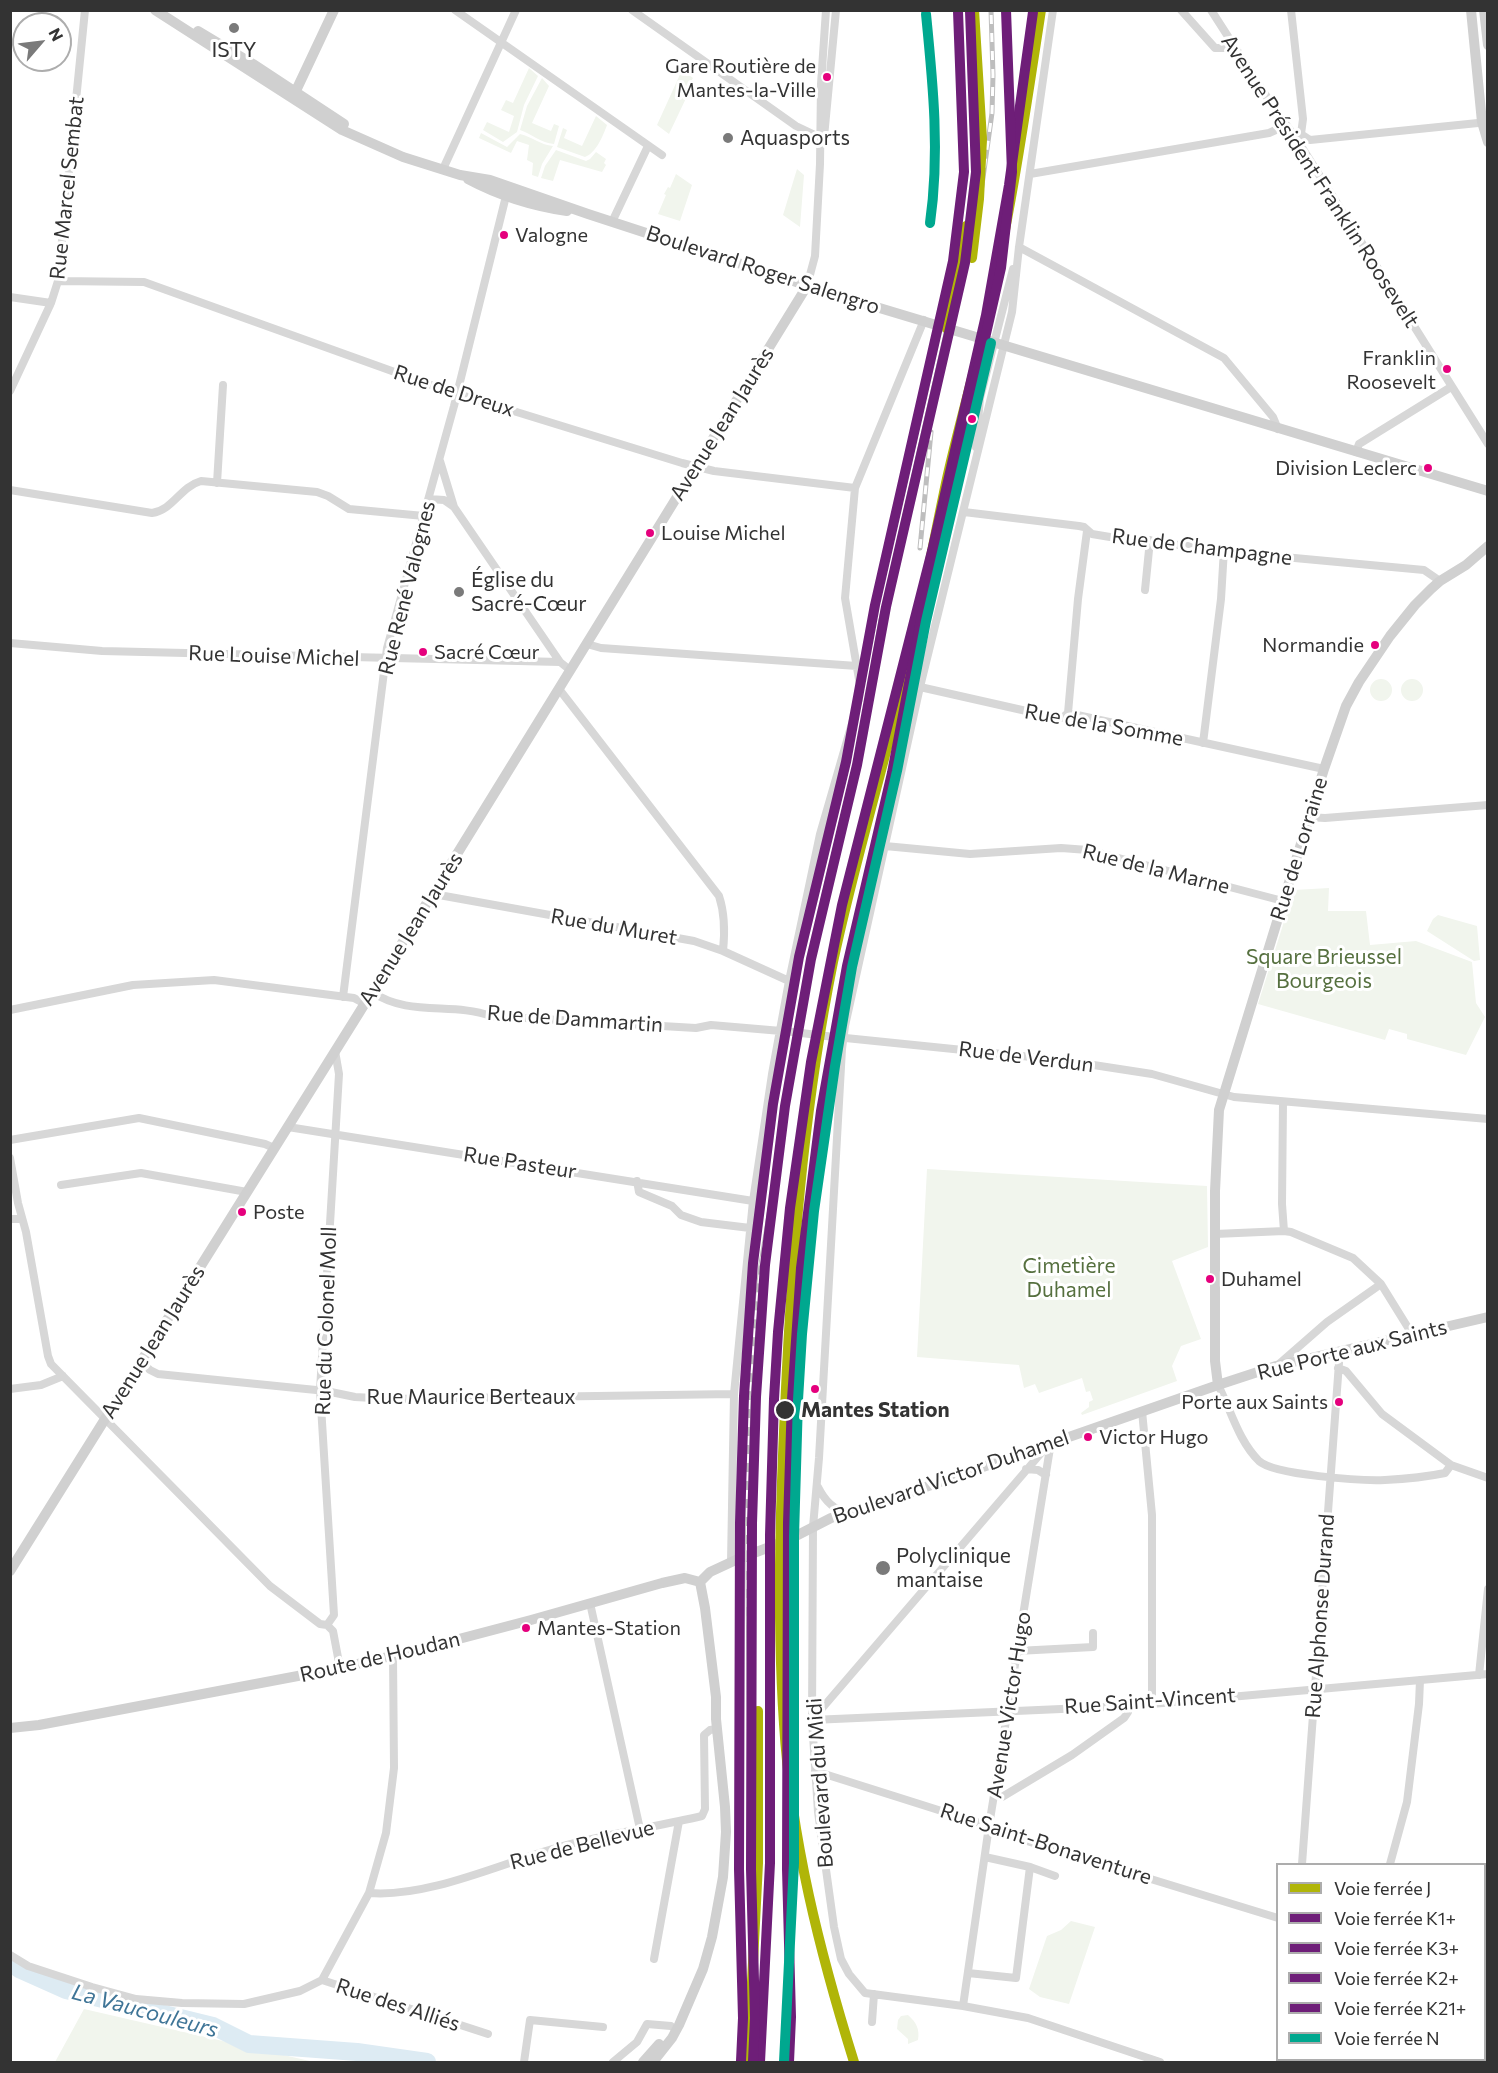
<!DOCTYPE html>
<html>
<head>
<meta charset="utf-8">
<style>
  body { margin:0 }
  #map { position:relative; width:1498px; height:2073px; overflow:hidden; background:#fff; font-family:Commissioner,sans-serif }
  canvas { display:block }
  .frame { position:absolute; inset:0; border:12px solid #333; pointer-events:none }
  .legend { position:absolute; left:1276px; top:1863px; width:210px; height:198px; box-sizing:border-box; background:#fff; border:2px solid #adadad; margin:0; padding:8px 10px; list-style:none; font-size:18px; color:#333 }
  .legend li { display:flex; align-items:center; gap:12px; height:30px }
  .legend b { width:30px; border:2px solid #adadad }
  .north { position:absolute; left:12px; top:12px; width:60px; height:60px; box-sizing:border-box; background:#fff; border:2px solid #adadad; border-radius:50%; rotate:62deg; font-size:16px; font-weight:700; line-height:24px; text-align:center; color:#333 }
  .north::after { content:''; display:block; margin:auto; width:21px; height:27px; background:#7a7a7a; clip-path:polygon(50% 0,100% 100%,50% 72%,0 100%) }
</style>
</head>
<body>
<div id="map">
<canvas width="1498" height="2073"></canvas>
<div class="frame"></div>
<ul class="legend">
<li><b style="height:8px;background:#b0b508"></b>Voie ferrée J</li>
<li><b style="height:8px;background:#6e1e78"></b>Voie ferrée K1+</li>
<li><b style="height:8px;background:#6e1e78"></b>Voie ferrée K3+</li>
<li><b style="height:8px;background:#6e1e78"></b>Voie ferrée K2+</li>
<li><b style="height:8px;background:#6e1e78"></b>Voie ferrée K21+</li>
<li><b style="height:8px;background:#00a88f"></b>Voie ferrée N</li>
</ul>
<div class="north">N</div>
</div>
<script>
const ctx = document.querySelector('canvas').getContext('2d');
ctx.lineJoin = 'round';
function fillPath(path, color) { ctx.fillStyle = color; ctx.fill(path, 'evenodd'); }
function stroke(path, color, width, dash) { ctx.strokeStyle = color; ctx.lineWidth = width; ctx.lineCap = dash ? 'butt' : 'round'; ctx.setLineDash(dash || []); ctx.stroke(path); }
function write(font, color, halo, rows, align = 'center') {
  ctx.font = font + ' Commissioner,sans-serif'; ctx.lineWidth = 6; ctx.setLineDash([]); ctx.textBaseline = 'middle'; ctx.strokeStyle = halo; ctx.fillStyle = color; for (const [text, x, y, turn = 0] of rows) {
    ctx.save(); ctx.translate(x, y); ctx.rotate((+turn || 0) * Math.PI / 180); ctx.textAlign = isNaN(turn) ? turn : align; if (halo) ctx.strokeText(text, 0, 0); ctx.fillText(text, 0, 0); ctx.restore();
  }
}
const green = new Path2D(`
  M529,68L538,76L524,105L517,132L503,142L483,130L487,122L509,132L514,116L501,110L506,100L513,103Z
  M682,70L693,78L686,90L689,92L669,134L657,125Z
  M542,78L549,86L532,123L551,131L554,124L559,126L554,144C541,143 532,134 520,130L527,106Z
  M596,116L607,125C603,136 596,153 585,157L557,147L563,128L567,130L564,138L582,146Z
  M481,133L507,147L520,134C532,137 541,145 553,146L542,164L538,177L532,175L533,163L527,160L529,145L517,141L511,153L479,138Z
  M556,150L586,161L590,159L596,152L606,159L604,163L606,165L602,172L560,160L553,181L541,178L545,166Z
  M797,169L804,175L800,227L783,215Z
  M676,174L692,185L680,221L658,214L666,195L664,194L668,187L670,188Z
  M1401 690a11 11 0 1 1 22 0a11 11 0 1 1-22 0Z
  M1370 690a11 11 0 1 1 22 0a11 11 0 1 1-22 0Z
  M1329,888L1328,911H1366L1370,945L1416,941L1472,962L1476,1003L1485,1017L1466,1055L1407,1039V1034L1389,1029L1385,1040L1258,1004L1294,890Z
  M1438,915L1477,926L1480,960L1474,961L1427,931L1433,919Z
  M927,1169L1207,1186L1208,1247L1172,1261L1201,1339L1181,1346L1172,1366L1177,1381L1082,1415L1081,1413L1089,1407V1402L1093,1400L1090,1391L1086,1392L1082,1378L1039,1393L1035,1384L1024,1388L1019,1365L917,1357Z
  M1071,1921L1095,1927L1069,2004L1040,1997L1029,1989L1047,1936L1061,1930Z
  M84,2009L314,2062H55Z
  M908,2015C916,2022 920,2029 918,2040L908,2044V2039L897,2029L898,2020L901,2016Z`);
const river = new Path2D(`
  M10,1962L19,1969L66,1990L213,2026L249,2044L357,2052L427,2062`);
const street = new Path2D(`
  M455,10L662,155
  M632,10L796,126L815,135L823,136
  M1053,10L1019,247L1012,312L920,687L845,1026L842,1049L819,1458L813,1527L812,1720L818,1812L834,1927L841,1959L849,1974L865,1993L963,2006L1028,2018L1160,2062
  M1181,10L1215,48H1235
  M1211,10L1274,108L1296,138L1488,444
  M1291,10L1303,119L1301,134L1299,136
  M1301,134L1310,140L1488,122
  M824,137L836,10
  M443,169L516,10
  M1030,174L1269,133L1278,129L1279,124L1275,113
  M612,222L648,146
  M1019,247L1224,358L1273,417L1278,429
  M58,281L144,282L442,389L682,463L714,471L855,488
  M807,286L815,256L820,164L821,84L826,10
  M10,297L51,303
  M10,391L51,303L58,281L85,10
  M976,447L980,398L1013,269
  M1356,452L1359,444L1451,387
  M440,461L454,507L560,662
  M217,483L223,385
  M10,490L152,513C173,510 180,487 201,481L317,492L328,496L349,509L424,516
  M429,499L444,500L454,507
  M964,512L1079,526L1084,527L1092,534L1110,537L1273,556L1424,570L1440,581
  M1145,590L1150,540
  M10,643L102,651L560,662L570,670
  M587,644L601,648L857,666
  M920,687L1053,717L1062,718L1068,713L1324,769
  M559,689L719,896C725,914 725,932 723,951
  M1068,713L1078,599L1087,531
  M1203,743L1221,599L1224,549
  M1308,817L1325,818L1488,805
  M885,846L970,854L1061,848L1088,850L1283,901
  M434,892L439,895L694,941L723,951L789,981
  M372,992C409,1017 452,1002 491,1016L696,1028L711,1025L793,1032
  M343,997L387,648L454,406L507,192
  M10,1010L133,985L214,980L354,998L365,1004
  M826,1036L1061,1060L1152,1074L1234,1097L1488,1119
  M1283,1102L1282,1204L1284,1231L1291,1232L1353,1258L1381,1284L1412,1334
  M288,1127L753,1201
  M10,1140L139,1118L265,1144L274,1148
  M10,1158L18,1203L26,1232L48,1356L51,1364L270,1586L320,1624L327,1625L333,1631L340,1668
  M637,1181L639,1192L672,1206L681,1215L701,1222L750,1228
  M61,1185L141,1173L247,1192
  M10,1219H22
  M1215,1234L1284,1231
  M141,1362L150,1370L158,1374L326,1391L355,1397L391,1399L734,1394
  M1279,1364L1327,1322L1381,1284
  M1338,1368L1346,1371L1382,1414L1451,1465L1488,1478
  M1218,1385C1231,1410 1238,1440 1259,1461C1274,1475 1362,1481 1385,1480C1405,1479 1426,1477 1445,1473L1451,1465
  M10,1389L41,1385L63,1376
  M1142,1411L1152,1515V1702
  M1026,1469L1038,1470L1046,1475
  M818,1487C824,1499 832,1510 846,1511
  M731,1562L734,1394L753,1201L772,1074L789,981L820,834L859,699L860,685L845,598L855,488L924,320
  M590,1603L640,1829
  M327,1625L334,1615L320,1390L339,1074L335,1051
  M1017,1651L1093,1647V1633
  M1479,1675L1488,1589
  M812,1720L1129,1706L1488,1674
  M812,1720L1048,1445
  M815,1771L989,1826L1004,1834L1278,1918
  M996,1795L1002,1797L1072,1755L1124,1718L1128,1712L1129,1706
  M1302,1864L1339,1363L1338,1352
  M1390,1864L1407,1802L1419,1704L1420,1680
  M1030,1867L1055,1876
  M369,1893C428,1898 502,1863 559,1847C606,1834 655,1827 702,1816L705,1809L704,1735L710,1730L717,1729
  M10,1955L28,1966L92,1987L136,1999L182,2003L244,2004L300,1991L322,1980L369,1893L386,1833L394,1768L393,1656
  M654,1959L679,1821
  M968,1973L1016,1978L1030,1867L985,1857
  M322,1980L488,2034
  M1484,1986L1488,1987
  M963,2006L989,1826L1051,1442
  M872,2022L874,1994
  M1484,2035L1488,2033
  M524,2062L530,2020L603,2027
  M613,2062L637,2042L647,2024L671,2026L676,2030
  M1298,2062L1300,2060
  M1454,2062L1457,2060`);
const secondary = new Path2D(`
  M155,10L342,130L403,157L460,175L490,180L588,214L833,294L1488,491
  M1471,10L1482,122L1488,142
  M1484,10L1488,45
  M198,31L253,64L344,124
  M293,97L334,10
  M468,179C498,195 533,206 567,211
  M1218,1385L1215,1361V1191L1219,1110L1324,769L1346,706L1359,682L1390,636L1415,605L1431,589L1440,581L1466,565L1488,546
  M788,1540L831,1518L917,1490L1218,1385L1276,1366L1488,1317
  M10,1571L359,1013L807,286
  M700,1582L710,1572L738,1559
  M10,1728L39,1725L340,1668L417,1650L531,1620L662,1583L685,1578L700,1582
  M643,2062L659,2044
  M653,2062L672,2038L679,2025L703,1969L712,1937L723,1877L726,1832L725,1807L716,1719V1697L705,1608L700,1582`);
const rail = new Path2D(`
  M977,221L992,113L993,75L991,10
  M920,548L931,432
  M752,1985L747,1478L749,1398L754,1331L761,1264L802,1012L823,900L859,748L881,620L947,329`);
const streetBridge = new Path2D(`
  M793,1032L826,1036`);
const secondaryBridge = new Path2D(`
  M738,1559L788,1540`);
const rail1 = new Path2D(`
  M972,258L979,199L982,139L974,10
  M947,329L966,226
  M748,2062L758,1863V1711
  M854,2062C820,1953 791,1839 784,1724C776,1605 781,1487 787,1368C794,1232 806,1096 833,962C854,863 884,766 907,668C922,606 933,544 946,483C958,428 974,375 986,320C1010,218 1025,114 1041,10`);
const rail2 = new Path2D(`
  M760,2062L770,1863V1535L774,1399L778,1332L790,1208L811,1062L842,905L932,551L986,315L1009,185L1033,12`);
const rail3 = new Path2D(`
  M753,2061L755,2018L751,1869L752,1523L756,1397L765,1265L785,1106L811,959L857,765L886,607L965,263L976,172L970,11`);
const rail4 = new Path2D(`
  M789,2062L791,2017L787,1869L788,1523L792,1399L801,1268L821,1111L847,966L892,773L922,615L1001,268L1012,172L1006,10`);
const rail5 = new Path2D(`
  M741,2061L743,2018L739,1869L740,1523L744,1396L753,1263L773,1104L799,957L846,762L875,605L953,261L964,172L958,11`);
const rail6 = new Path2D(`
  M926,14C933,84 940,153 930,223
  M784,2062L794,1863V1536L798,1400L802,1334L814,1211L835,1066L852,967L897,771L926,621L991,343`);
const markers = [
  [234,28,6,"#7a7a7a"],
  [827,77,5,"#e5007d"],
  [728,138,6,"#7a7a7a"],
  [504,235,5,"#e5007d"],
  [1447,369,5,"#e5007d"],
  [972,419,5,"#e5007d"],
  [1428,468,5,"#e5007d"],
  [650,533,5,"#e5007d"],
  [459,592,6,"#7a7a7a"],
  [1375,645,5,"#e5007d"],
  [423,652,5,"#e5007d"],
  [242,1212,5,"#e5007d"],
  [1210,1279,5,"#e5007d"],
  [815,1389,5,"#e5007d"],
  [1339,1402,5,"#e5007d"],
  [785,1410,10,"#333"],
  [1088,1437,5,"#e5007d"],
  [883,1568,8,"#7a7a7a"],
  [526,1628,5,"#e5007d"]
];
const busNames = [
  ["Gare Routière de",816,66,"right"],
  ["Mantes-la-Ville",816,90,"right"],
  ["Valogne",515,235],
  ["Franklin",1436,358,"right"],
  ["Roosevelt",1436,382,"right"],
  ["Division Leclerc",1417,468,"right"],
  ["Louise Michel",661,533],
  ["Normandie",1364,645,"right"],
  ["Sacré Cœur",434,652],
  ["Poste",253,1212],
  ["Duhamel",1221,1279],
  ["Porte aux Saints",1328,1402,"right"],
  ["Victor Hugo",1099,1437],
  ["Mantes-Station",537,1628]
];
const poiNames = [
  ["ISTY",234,50,"center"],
  ["Aquasports",740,138],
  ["Église du",471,580],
  ["Sacré-Cœur",471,604],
  ["Polyclinique",896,1556],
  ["mantaise",896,1580]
];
const streetNames = [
  ["Avenue Président Franklin Roosevelt",1320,181,57],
  ["Rue Marcel Sembat",67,188,-84],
  ["Boulevard Roger Salengro",763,270,18],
  ["Rue de Dreux",454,391,18],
  ["Avenue Jean Jaurès",722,424,-58],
  ["Rue de Champagne",1202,547,7],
  ["Rue René Valognes",407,588,-76],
  ["Rue Louise Michel",274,656,2],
  ["Rue de la Somme",1104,725,10],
  ["Rue de Lorraine",1299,849,-73],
  ["Rue de la Marne",1156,869,14],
  ["Rue du Muret",614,927,10],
  ["Avenue Jean Jaurès",411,929,-58],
  ["Rue de Dammartin",575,1019,4],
  ["Rue de Verdun",1026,1057,7],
  ["Rue Pasteur",520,1163,9],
  ["Rue du Colonel Moll",326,1321,-88],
  ["Avenue Jean Jaurès",153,1342,-58],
  ["Rue Porte aux Saints",1352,1350,-14],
  ["Rue Maurice Berteaux",471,1397],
  ["Boulevard Victor Duhamel",951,1477,-19],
  ["Rue Alphonse Durand",1320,1616,-86],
  ["Route de Houdan",380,1657,-13],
  ["Rue Saint-Vincent",1150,1701,-4],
  ["Avenue Victor Hugo",1009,1705,-81],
  ["Boulevard du Midi",820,1783,-94],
  ["Rue Saint-Bonaventure",1046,1844,18],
  ["Rue de Bellevue",582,1845,-14],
  ["Rue des Alliés",398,2005,18]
];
const parkNames = [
  ["Square Brieussel",1324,957],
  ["Bourgeois",1324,981],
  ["Cimetière",1069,1266],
  ["Duhamel",1069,1290]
];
const stopNames = [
  ["Mantes Station",801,1410]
];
const waterNames = [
  ["La Vaucouleurs",145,2011,15]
];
fillPath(green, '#f1f5ed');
stroke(river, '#ddebf3', 18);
stroke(street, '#d7d7d7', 8);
stroke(secondary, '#d0d0d0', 10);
stroke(rail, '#bebebe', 5);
stroke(rail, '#fff', 3, [9]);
stroke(streetBridge, '#d7d7d7', 8);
stroke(secondaryBridge, '#d0d0d0', 10);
stroke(rail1, '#b0b508', 10);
stroke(rail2, '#6e1e78', 10);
stroke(rail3, '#6e1e78', 10);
stroke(rail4, '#6e1e78', 10);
stroke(rail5, '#6e1e78', 10);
stroke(rail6, '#00a88f', 10);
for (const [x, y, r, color] of markers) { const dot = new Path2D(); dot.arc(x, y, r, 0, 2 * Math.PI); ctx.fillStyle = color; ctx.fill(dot); stroke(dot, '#fff', 2); }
write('20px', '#333', '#fff', busNames, 'left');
write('21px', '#333', '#fff', poiNames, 'left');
write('21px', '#333', '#fff', streetNames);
write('21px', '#56703f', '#fff', parkNames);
write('bold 21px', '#333', '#fff', stopNames, 'left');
write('italic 22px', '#3f7597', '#fff', waterNames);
</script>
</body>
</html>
